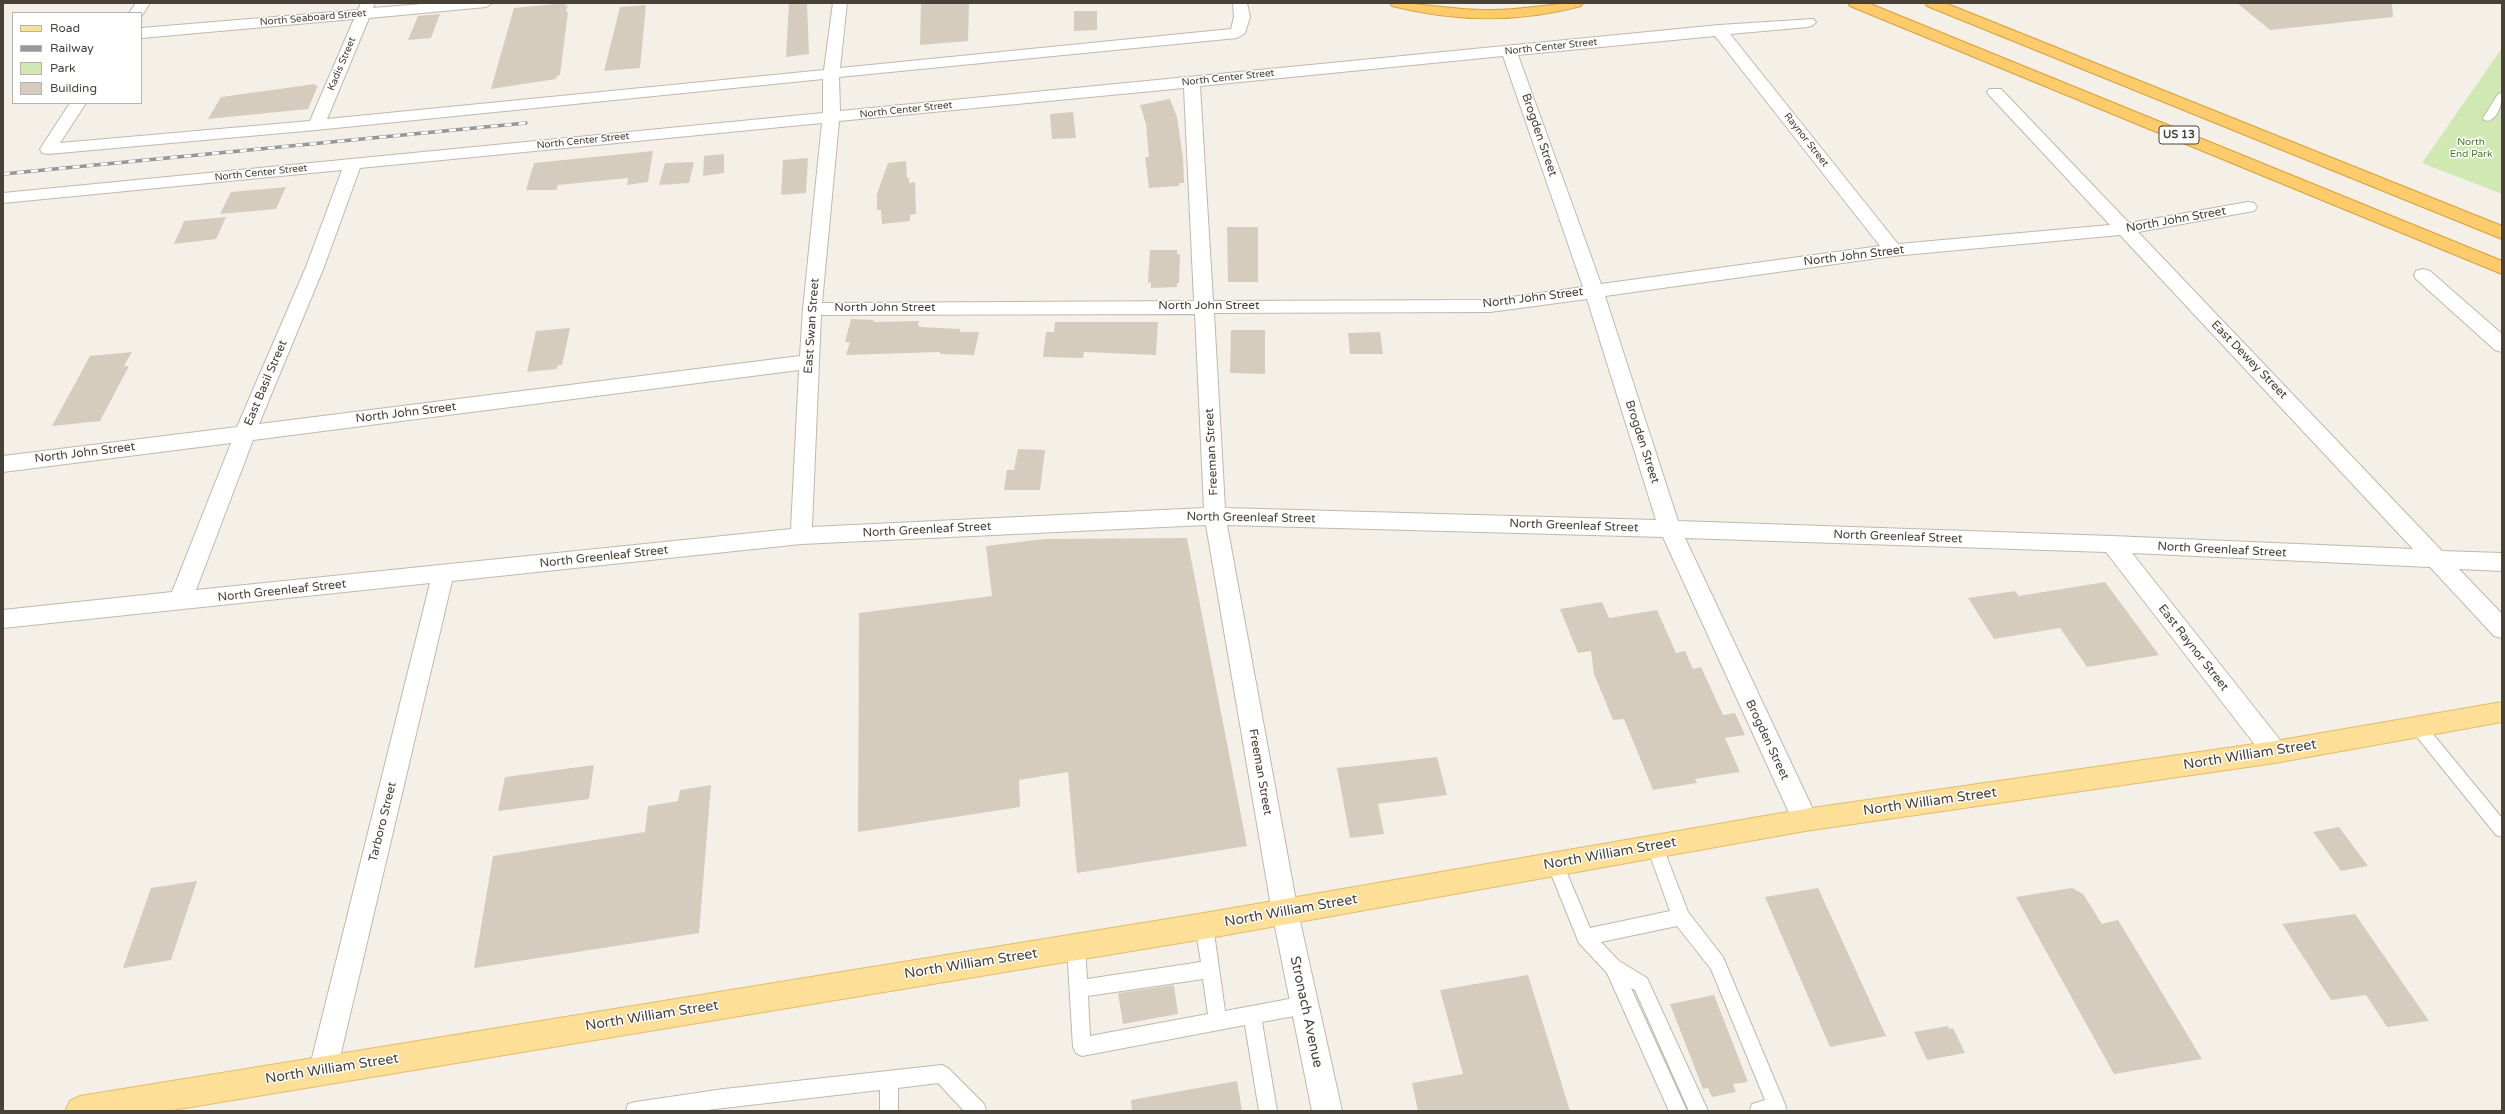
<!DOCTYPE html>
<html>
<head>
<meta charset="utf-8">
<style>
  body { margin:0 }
  #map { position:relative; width:2505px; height:1114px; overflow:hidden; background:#f4f0e8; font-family:"Varela Round",sans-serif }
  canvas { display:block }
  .frame { position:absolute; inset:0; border:4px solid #484137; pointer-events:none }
  .legend { position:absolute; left:12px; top:12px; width:130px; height:92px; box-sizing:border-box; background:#fff; border:1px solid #b6b3af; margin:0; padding:5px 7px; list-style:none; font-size:12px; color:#484137 }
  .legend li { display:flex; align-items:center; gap:8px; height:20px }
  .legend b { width:20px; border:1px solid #b6b3af }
</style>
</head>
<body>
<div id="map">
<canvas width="2505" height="1114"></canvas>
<div class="frame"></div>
<ul class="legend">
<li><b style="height:5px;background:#fddf98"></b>Road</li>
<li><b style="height:5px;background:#979797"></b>Railway</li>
<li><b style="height:11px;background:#d0e8b2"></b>Park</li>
<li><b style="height:11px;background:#d6ccbe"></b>Building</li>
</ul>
</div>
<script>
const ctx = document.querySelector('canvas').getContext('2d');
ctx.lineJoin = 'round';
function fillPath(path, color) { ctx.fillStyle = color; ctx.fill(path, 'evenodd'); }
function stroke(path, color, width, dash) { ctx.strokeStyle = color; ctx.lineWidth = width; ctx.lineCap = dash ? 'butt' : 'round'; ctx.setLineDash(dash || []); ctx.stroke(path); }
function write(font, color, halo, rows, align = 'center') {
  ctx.font = font + ' "Varela Round",sans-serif'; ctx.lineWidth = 3; ctx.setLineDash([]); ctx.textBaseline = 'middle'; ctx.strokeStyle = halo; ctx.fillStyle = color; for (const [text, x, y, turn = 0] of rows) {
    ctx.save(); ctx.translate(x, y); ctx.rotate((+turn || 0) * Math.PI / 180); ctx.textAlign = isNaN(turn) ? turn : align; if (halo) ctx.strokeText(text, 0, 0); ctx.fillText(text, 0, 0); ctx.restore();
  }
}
const green = new Path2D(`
  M2502,48V194L2422,163Z`);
const building = new Path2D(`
  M566,3L565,6L568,5L566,12H568L560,75L557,76L556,79L491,89L514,8Z
  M789,3H807L809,54L786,57Z
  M921,3H969L968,41L920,45Z
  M2237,3H2392L2393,17L2270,30Z
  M646,5L640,68L604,71L620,7Z
  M1074,11H1097V30L1074,31Z
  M440,14L431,38L408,40L418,16Z
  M315,84V86L318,85L308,109L208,119L221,97Z
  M1170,99L1177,117L1183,158L1184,183H1179V186L1149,188L1145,157H1149L1146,124L1140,105Z
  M1073,112L1076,138L1052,139L1050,114Z
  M653,151L648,182L627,185L628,178L558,185L556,190H526L534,163Z
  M724,154V173L703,176L704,156Z
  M808,158L806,193L781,195L783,160Z
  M906,161L907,178H909V183L915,182L916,214L910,215V221L882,224L881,210H877V194L888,163Z
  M694,162L689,183L659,185L665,163Z
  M286,187L276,209L220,214L231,192Z
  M226,217L216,239L174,244L184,221Z
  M1227,227H1258V282H1228Z
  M1150,250H1177V254H1180L1179,283H1177V287L1151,288V282L1148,283Z
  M851,319L874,320L873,322L919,321L918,326L922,327L960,329V332H979L974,355L940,354V352L846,355L850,342H845Z
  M1055,322H1158L1156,355L1084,352L1083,358L1043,357L1046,332H1054Z
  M570,328L562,365H558L557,369L527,372L536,331Z
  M1231,330H1265V374L1230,373Z
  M1380,332L1383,354H1350L1348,333Z
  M132,352L124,366H129L100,421L52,426L90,356Z
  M1018,449L1045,450L1040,490H1004L1007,470H1014Z
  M1187,538L1247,846L1077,873L1068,772L1019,780L1020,807L858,832L859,613L992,596L986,546L1045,539Z
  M2105,582L2159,655L2087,667L2060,628L1994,639L1968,598L2015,591L2019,596Z
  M1602,602L1609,618L1657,610L1676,653L1685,651L1693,669L1701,667L1723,715L1735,713L1745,735L1725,738L1740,772L1695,779L1697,783L1653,790L1624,719L1613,720L1594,674L1591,651L1578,653L1560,609Z
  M1437,757L1447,795L1378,804L1384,834L1350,838L1337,768Z
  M594,765L589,799L498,811L505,777Z
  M711,785L699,933L474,968L493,856L645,832L648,806L678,801L680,790Z
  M2339,827L2368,866L2341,871L2313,832Z
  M197,881L171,960L123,968L151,888Z
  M1818,888L1886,1036L1830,1047L1765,897Z
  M2072,888L2083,894L2102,924L2118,920L2202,1059L2114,1074L2016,897Z
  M2355,914L2429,1021L2387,1027L2366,995L2331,1000L2282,924Z
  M1528,975L1570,1111H1418L1412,1083L1463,1074L1440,990Z
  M1174,985L1178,1014L1123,1024L1118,993Z
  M1714,995L1748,1082L1733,1084L1736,1092L1712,1097L1708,1088L1703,1089L1670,1004Z
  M1948,1026L1949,1029L1953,1028L1965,1053L1927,1060L1914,1032Z
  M1237,1081L1242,1111H1132L1131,1100Z`);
const lane = new Path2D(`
  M2502,93C2502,102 2499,118 2488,121L2484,120L2483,118L2498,94Z
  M2418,720L2423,722L2502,818V837L2496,835L2413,732L2410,727L2413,722Z
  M1655,840L1661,842L1663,847L1688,912L1723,957L1786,1107L1785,1111H1750L1752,1104L1765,1100L1711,969L1677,926L1601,942L1619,961L1647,978L1708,1111H1689L1635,990L1631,988L1687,1111H1669L1607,973L1579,943L1547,864L1549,859L1555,856L1561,859L1590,928L1670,911L1647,847L1649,842Z
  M1204,918L1210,920L1213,926L1225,1011L1305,996L1311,999L1314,1005L1311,1011L1305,1014L1262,1022L1277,1111H1259L1245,1025L1082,1056L1076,1053L1073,1047L1067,947L1070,941L1076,939L1082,941L1085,947L1087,979L1201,962L1195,926L1198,920ZM1203,979L1208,1014L1090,1036L1088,996Z
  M942,1065L948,1068L984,1104L986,1111H964L938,1083L898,1088V1111H880V1090L698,1111H626L628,1104L635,1102L724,1089Z`);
const street = new Path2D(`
  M136,3H150L141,17V13H129Z
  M361,3H375L373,8L434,3H493L486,7L369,18L327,119L824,70L833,3H847L840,68L1231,29L1234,17L1233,3H1247L1250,17L1245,33L1237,38L839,77L840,111L1719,25L1813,19L1816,22L1813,25L1808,27L1730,34L1898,244L2110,225L1989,95L1987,92L1989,89H2001L2129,223L2248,202L2254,203L2257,207L2254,211L2248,212L2138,232L2442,551L2502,553V571L2459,569L2502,614V638L2494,636L2430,567L2132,553L2284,745L2287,752L2284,759L2275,763L2266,759L2106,552L1685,538L1818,820L1814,828L1805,831L1796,828L1663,537L1227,525L1298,912L1342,1111H1312L1272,912L1206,525L801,544L452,581L337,1070L333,1080L323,1084L313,1080L309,1070L430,583L3,628V610L172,592L231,443L3,472V456L237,427L306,267L342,170L3,203V193L823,113V79L316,130L48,154L42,153L40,149L70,103H86L60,143L310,121L354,19L141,38V28L358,10ZM1715,36L1880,246L1601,284L1518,55ZM1503,56L1583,287L1490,300L1213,301L1200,86ZM1184,88L1194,301L822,303L839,121ZM822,123L803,309L800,356L259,424L324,267L360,168ZM2120,235L2413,549L2112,536L1678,521L1605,296L1893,256ZM1587,299L1656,520L1225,508L1214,313L1490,312ZM1195,314L1204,508L812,527L821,315ZM799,370L791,529L196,590L253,440Z
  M2423,269L2430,271L2502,334V352L2495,350L2416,279L2414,275L2416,271Z`);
const primary = new Path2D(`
  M2502,702V722L2275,763L1805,831L1204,939L167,1111H65L70,1101L80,1096L1204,913L1805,809L2275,741Z`);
const highway = new Path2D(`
  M1390,3C1422,3 1454,10 1487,10C1519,11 1551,3 1583,3L1581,6C1518,23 1455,22 1392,6Z
  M1848,3H1868L2502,261V274L1850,6Z
  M1925,3H1945L2502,226V239L1927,6Z`);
const rail = new Path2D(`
  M3,174L526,123`);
const farStreetnames = [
  ["North Seaboard Street",313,18,-5],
  ["North Center Street",1551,47,-6],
  ["Kadis Street",342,64,-67],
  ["North Center Street",1228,78,-6],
  ["North Center Street",906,110,-6],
  ["Raynor Street",1806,140,52],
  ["North Center Street",583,141,-6],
  ["North Center Street",261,173,-6]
];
const farParknames = [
  ["North",2471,142],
  ["End Park",2471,154]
];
const shields = [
  [2179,135,40]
];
const shieldNames = [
  ["US 13",2179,135]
];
const streetNames = [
  ["Brogden Street",1539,135,71],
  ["North John Street",2176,220,-10],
  ["North John Street",1854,256,-7],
  ["North John Street",1533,298,-7],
  ["North John Street",1209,306],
  ["North John Street",885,308],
  ["East Swan Street",812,326,-86],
  ["East Dewey Street",2249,360,46],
  ["East Basil Street",266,383,-67],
  ["North John Street",406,413,-7],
  ["Brogden Street",1642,442,72],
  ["Freeman Street",1212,452,-93],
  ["North John Street",85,453,-7],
  ["North Greenleaf Street",1251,518,1],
  ["North Greenleaf Street",1574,526,2],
  ["North Greenleaf Street",927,530,-3],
  ["North Greenleaf Street",1898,537,2],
  ["North Greenleaf Street",2222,550,3],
  ["North Greenleaf Street",604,557,-6],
  ["North Greenleaf Street",282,591,-6],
  ["East Raynor Street",2193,648,52],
  ["Brogden Street",1767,740,65],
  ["Freeman Street",1260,772,80],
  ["Tarboro Street",383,822,-76]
];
const nearStreetnames = [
  ["North William Street",2250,755,-9],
  ["North William Street",1930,802,-8],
  ["North William Street",1610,854,-10],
  ["North William Street",1291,911,-10],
  ["North William Street",971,964,-9],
  ["Stronach Avenue",1306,1012,78],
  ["North William Street",652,1016,-9],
  ["North William Street",332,1069,-9]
];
fillPath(green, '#d0e8b2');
fillPath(building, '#d6ccbe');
stroke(lane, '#c0b8ab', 2);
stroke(street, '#c0b8ab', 2);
stroke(primary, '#e3bd67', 2);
stroke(highway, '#dc9f3a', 2);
fillPath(lane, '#fff');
fillPath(street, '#fff');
fillPath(primary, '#fddf98');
fillPath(highway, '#fccb6b');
stroke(rail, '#979797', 3.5);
stroke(rail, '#fff', 2.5, [7]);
write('10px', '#484137', '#fff', farStreetnames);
write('10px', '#49792a', '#fff', farParknames);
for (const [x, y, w] of shields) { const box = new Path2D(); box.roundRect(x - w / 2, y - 9, w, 18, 3); ctx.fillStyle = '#fff'; ctx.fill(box); stroke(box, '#484137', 1); }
write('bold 11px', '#484137', null, shieldNames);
write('12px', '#484137', '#fff', streetNames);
write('14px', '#484137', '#fff', nearStreetnames);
</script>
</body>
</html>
